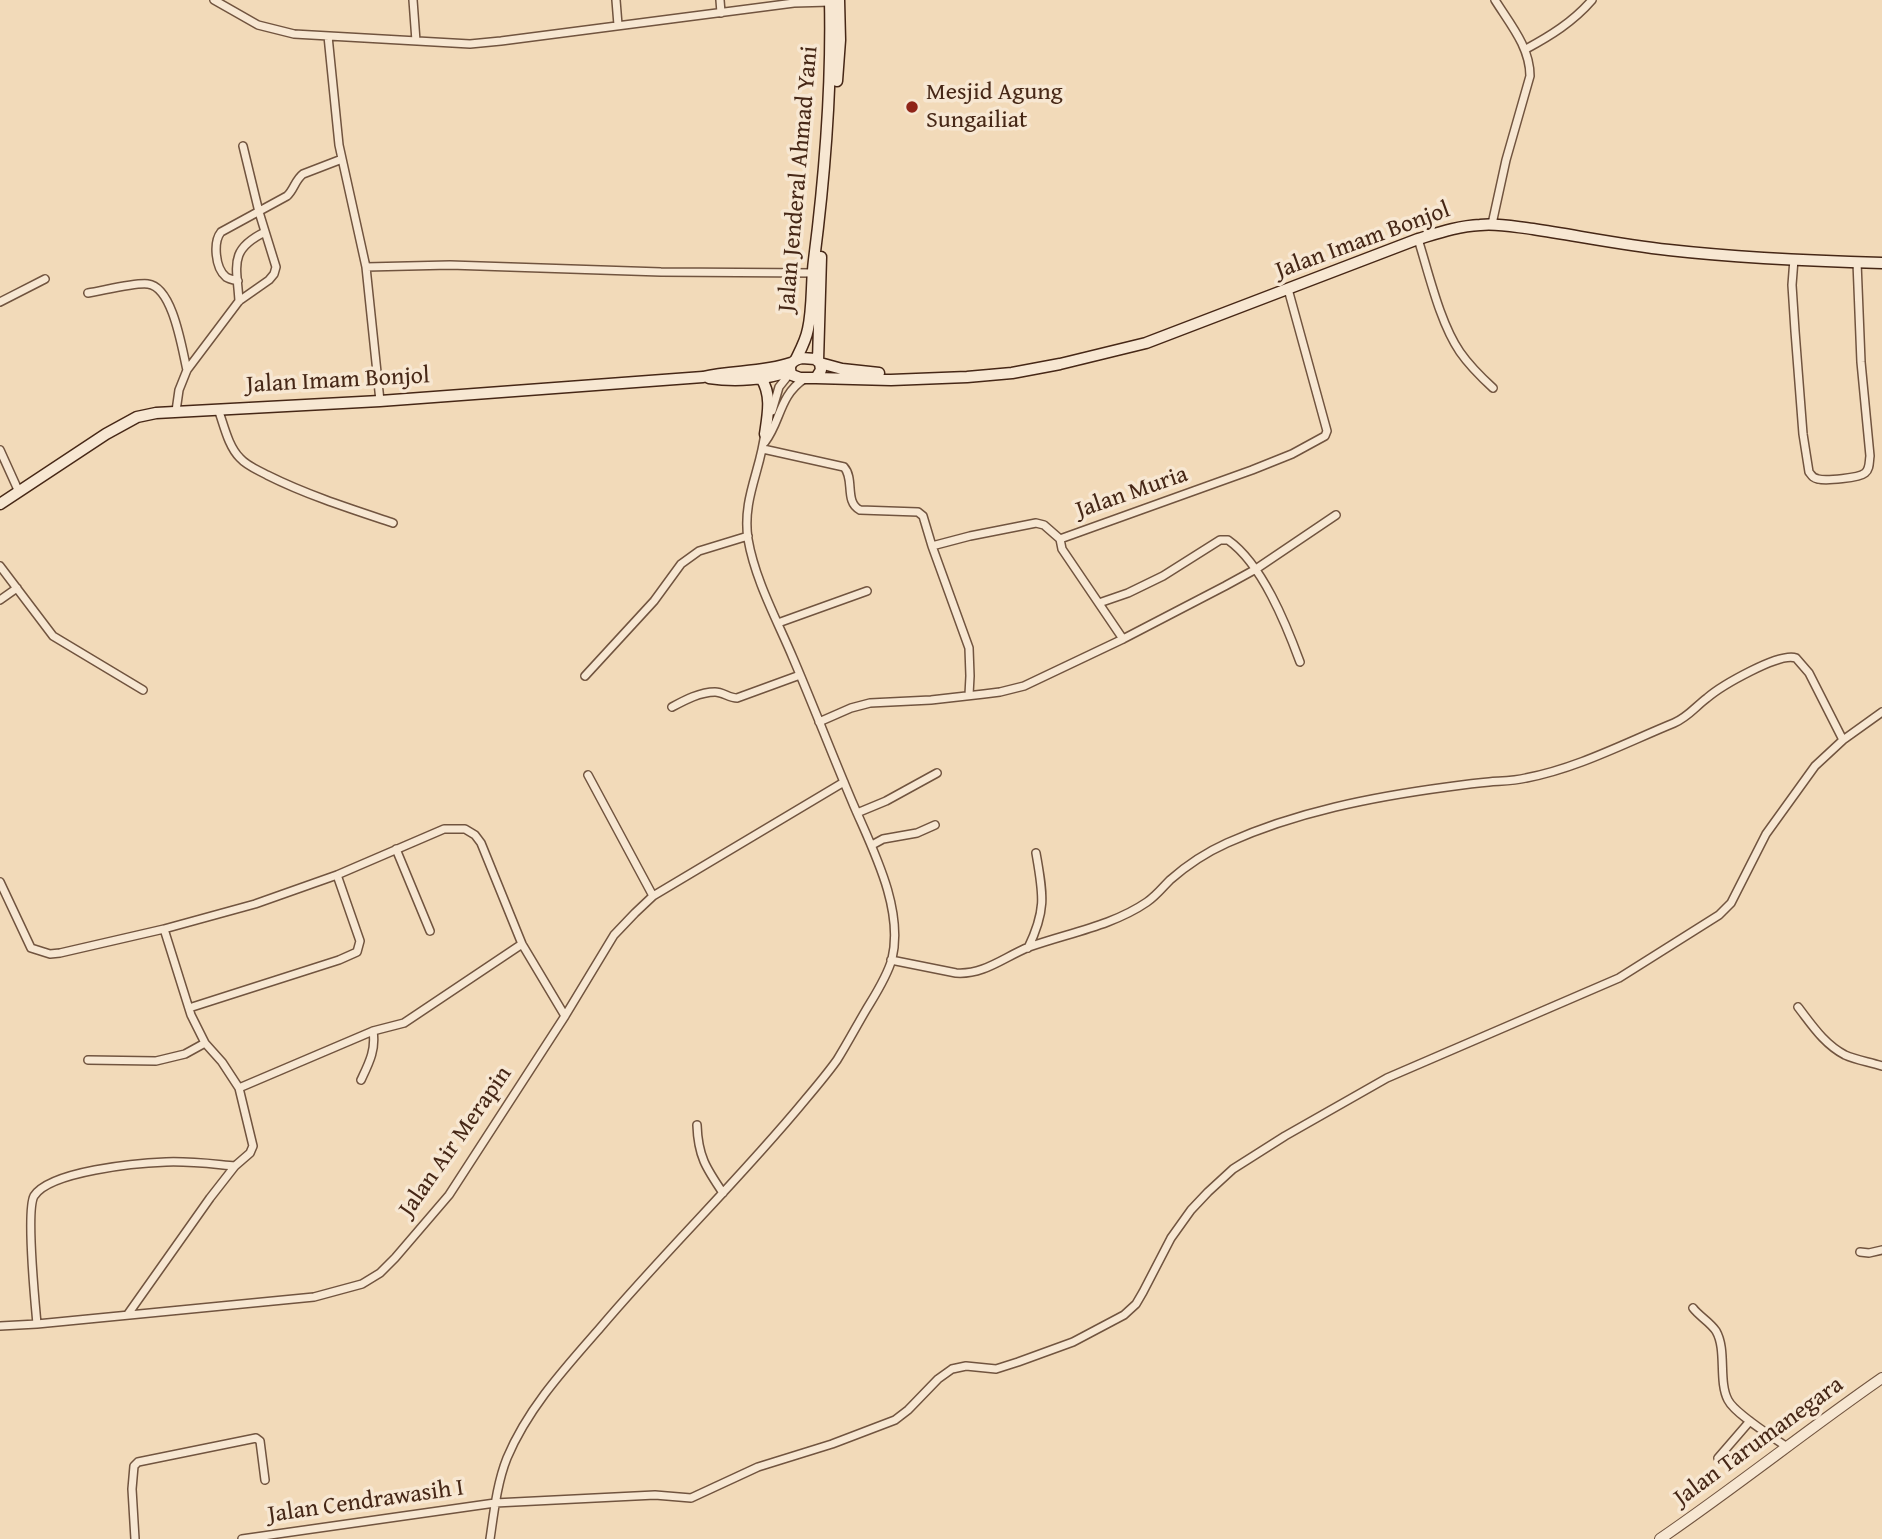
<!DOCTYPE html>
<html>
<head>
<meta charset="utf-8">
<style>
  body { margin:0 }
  canvas { display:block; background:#f2dab9 }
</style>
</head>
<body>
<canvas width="1882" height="1539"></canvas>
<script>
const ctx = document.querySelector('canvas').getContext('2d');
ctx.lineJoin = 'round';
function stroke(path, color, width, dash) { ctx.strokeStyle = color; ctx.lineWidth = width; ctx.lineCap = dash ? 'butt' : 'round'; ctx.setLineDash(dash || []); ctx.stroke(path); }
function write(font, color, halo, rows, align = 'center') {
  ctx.font = font + ' "Gentium Book Plus",serif'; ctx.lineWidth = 7; ctx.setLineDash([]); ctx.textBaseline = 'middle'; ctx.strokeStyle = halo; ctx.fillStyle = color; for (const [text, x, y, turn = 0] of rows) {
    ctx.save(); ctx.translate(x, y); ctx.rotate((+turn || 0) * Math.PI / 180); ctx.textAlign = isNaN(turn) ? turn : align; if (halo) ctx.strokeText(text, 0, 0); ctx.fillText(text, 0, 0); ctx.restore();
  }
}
const minor = new Path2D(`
  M214,0L258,25L294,34L470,44L501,41L794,3L830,2
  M413,0L416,41
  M616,0L618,25
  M720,0L721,13
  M328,36L339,145L366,267L380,401
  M1526,49C1550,36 1573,22 1592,0
  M1492,224L1506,160L1530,76C1530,47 1510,24 1495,0
  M1418,239C1429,274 1440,323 1460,352C1469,365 1481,377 1493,388
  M1794,259L1792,285L1795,331L1803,434L1809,472C1812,476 1813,478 1818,479C1826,481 1859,478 1865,473C1870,469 1869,462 1870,456L1861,362L1857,262
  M366,267L450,265L661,272L816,273
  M238,281C234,280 229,279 226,277C215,268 213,242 221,232L287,196C294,190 295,180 303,174L342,159
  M88,293C102,291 136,282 148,284C173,287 182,349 187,370
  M239,301C237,266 228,250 265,232
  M0,302L45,279
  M218,409C224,425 228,446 240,458C247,466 258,470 267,475C307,495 351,509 393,523
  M176,411L179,390L187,370L239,301L269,280L274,274L276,267L259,212L243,146
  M772,411L779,387L791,372
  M765,442C781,421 779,396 804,379
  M763,449L844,467C855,479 844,502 860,510L918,512L923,516L932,546L970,536L1036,523L1044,525L1060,539
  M0,450L19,492
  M932,546L969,648L970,676L969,695
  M0,566L53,636L143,690
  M0,600L17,588
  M1099,603L1128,593L1163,576L1220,540H1228C1262,564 1286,624 1300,662
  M778,623L867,591
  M1123,639L1062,549L1060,539L1252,470L1292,454L1325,436L1327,431L1288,289
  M585,676L654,601L681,564L699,551L748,536
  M672,707C685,700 700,692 715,692C723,692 729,698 737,698L800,675
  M819,722L851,708L870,703L931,700L984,694L1000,692L1024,686L1123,639L1225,586L1256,569L1336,515
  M588,775L653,896
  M857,813L886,801L937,773
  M872,845L883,839L917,833L935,825
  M396,849L430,931
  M0,882L31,948L50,954L60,953L164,929L255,904L337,875L444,829H465L475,835L481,843L522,944L565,1016
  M1028,948C1047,909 1043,894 1036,853
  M891,960L956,973C984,975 1004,957 1029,947C1068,933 1112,926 1147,902C1156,896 1162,888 1170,880C1187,865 1207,852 1227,843C1296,812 1372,797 1447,787C1461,785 1475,783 1489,782C1501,781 1514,781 1526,778C1578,768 1625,743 1674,723C1688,717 1695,707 1707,698C1721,686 1779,652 1796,658L1809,673L1843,740
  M1798,1007C1812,1025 1824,1044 1845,1055C1856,1060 1870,1062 1882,1066
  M189,1008L339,960L357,952L360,941L337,875
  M88,1060L156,1061L185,1054L205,1043
  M361,1080C369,1063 376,1050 373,1031
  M239,1088L373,1031L404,1023L522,944
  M697,1125C698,1156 706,1168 723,1193
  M1860,1252L1869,1253L1882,1250
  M1693,1308C1699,1316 1710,1322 1716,1331C1727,1350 1718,1381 1728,1400C1735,1414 1773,1437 1787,1447
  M128,1314L210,1198L235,1166L250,1153L253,1146L239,1088L222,1062L205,1043L191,1015L164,929
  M37,1324C35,1302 26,1211 34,1196C50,1171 137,1163 166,1162C189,1161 212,1164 235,1166
  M0,1326L37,1324L314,1297L362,1284L380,1273L395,1258L449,1195L565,1016L614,935L635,913L653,896L844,782
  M1718,1458L1750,1421
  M135,1539L132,1489L134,1466L138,1462L256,1438L260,1441L265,1480
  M242,1539L495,1503L655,1495L691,1498L758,1467L832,1444L895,1420L908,1410L938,1379L952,1369L966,1366L996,1369L1018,1362L1073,1342L1124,1315L1136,1304L1143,1292L1171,1238L1191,1210L1208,1192L1233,1169L1285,1136L1387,1078L1619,978L1719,915L1731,903L1766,834L1815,766L1843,740L1882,712
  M490,1539C494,1512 497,1483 507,1458C528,1408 565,1368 600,1328C666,1250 740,1179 805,1100C816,1087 827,1074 837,1060C847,1044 856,1027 866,1010C875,995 887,977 892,959C904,909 873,850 854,806C833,757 814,707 793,658C777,620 755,580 748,539C742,499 761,470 765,432`);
const tertiary = new Path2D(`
  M1660,1539C1736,1487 1807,1430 1882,1378`);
const secondary = new Path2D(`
  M837,81L840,40L839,0
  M802,358L815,359L820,363L821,370L816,378H800L792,375C787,366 792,360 802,358Z
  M796,359C801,349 806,340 808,329C813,307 811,283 814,260C825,174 832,88 830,0
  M818,361L821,257
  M820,363L842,369L879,373
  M709,378C735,382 766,380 790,371
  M761,378C772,395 768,414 765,434
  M816,378L891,380L967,377L1012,373L1060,364L1146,343L1418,239C1438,233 1458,226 1480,225C1498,223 1515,227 1533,229C1579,236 1623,245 1669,250C1740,258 1811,261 1882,263
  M0,504L106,434L137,417L156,413L380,401L703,377C732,370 762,373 791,363`);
const markers = [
  [912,107,7,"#8f2418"]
];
const poiNames = [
  ["Mesjid Agung",926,93],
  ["Sungailiat",926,121]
];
const streetNames = [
  ["Jalan Jenderal Ahmad Yani",799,179,-85],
  ["Jalan Imam Bonjol",1363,241,-20],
  ["Jalan Imam Bonjol",338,381,-3],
  ["Jalan Muria",1132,493,-19],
  ["Jalan Air Merapin",456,1142,-55],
  ["Jalan Tarumanegara",1759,1442,-36],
  ["Jalan Cendrawasih I",366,1502,-8]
];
stroke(minor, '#71543f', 10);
stroke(tertiary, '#71543f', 12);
stroke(secondary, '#462716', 13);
stroke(minor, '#f7e7d2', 7);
stroke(tertiary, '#f7e7d2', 10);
stroke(secondary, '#f7e7d2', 10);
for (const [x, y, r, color] of markers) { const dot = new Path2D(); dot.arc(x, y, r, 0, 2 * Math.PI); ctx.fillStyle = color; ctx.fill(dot); stroke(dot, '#f7e7d2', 2.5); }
write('24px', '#462716', '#f7e7d2', poiNames, 'left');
write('24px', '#462716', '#f7e7d2', streetNames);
</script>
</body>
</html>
